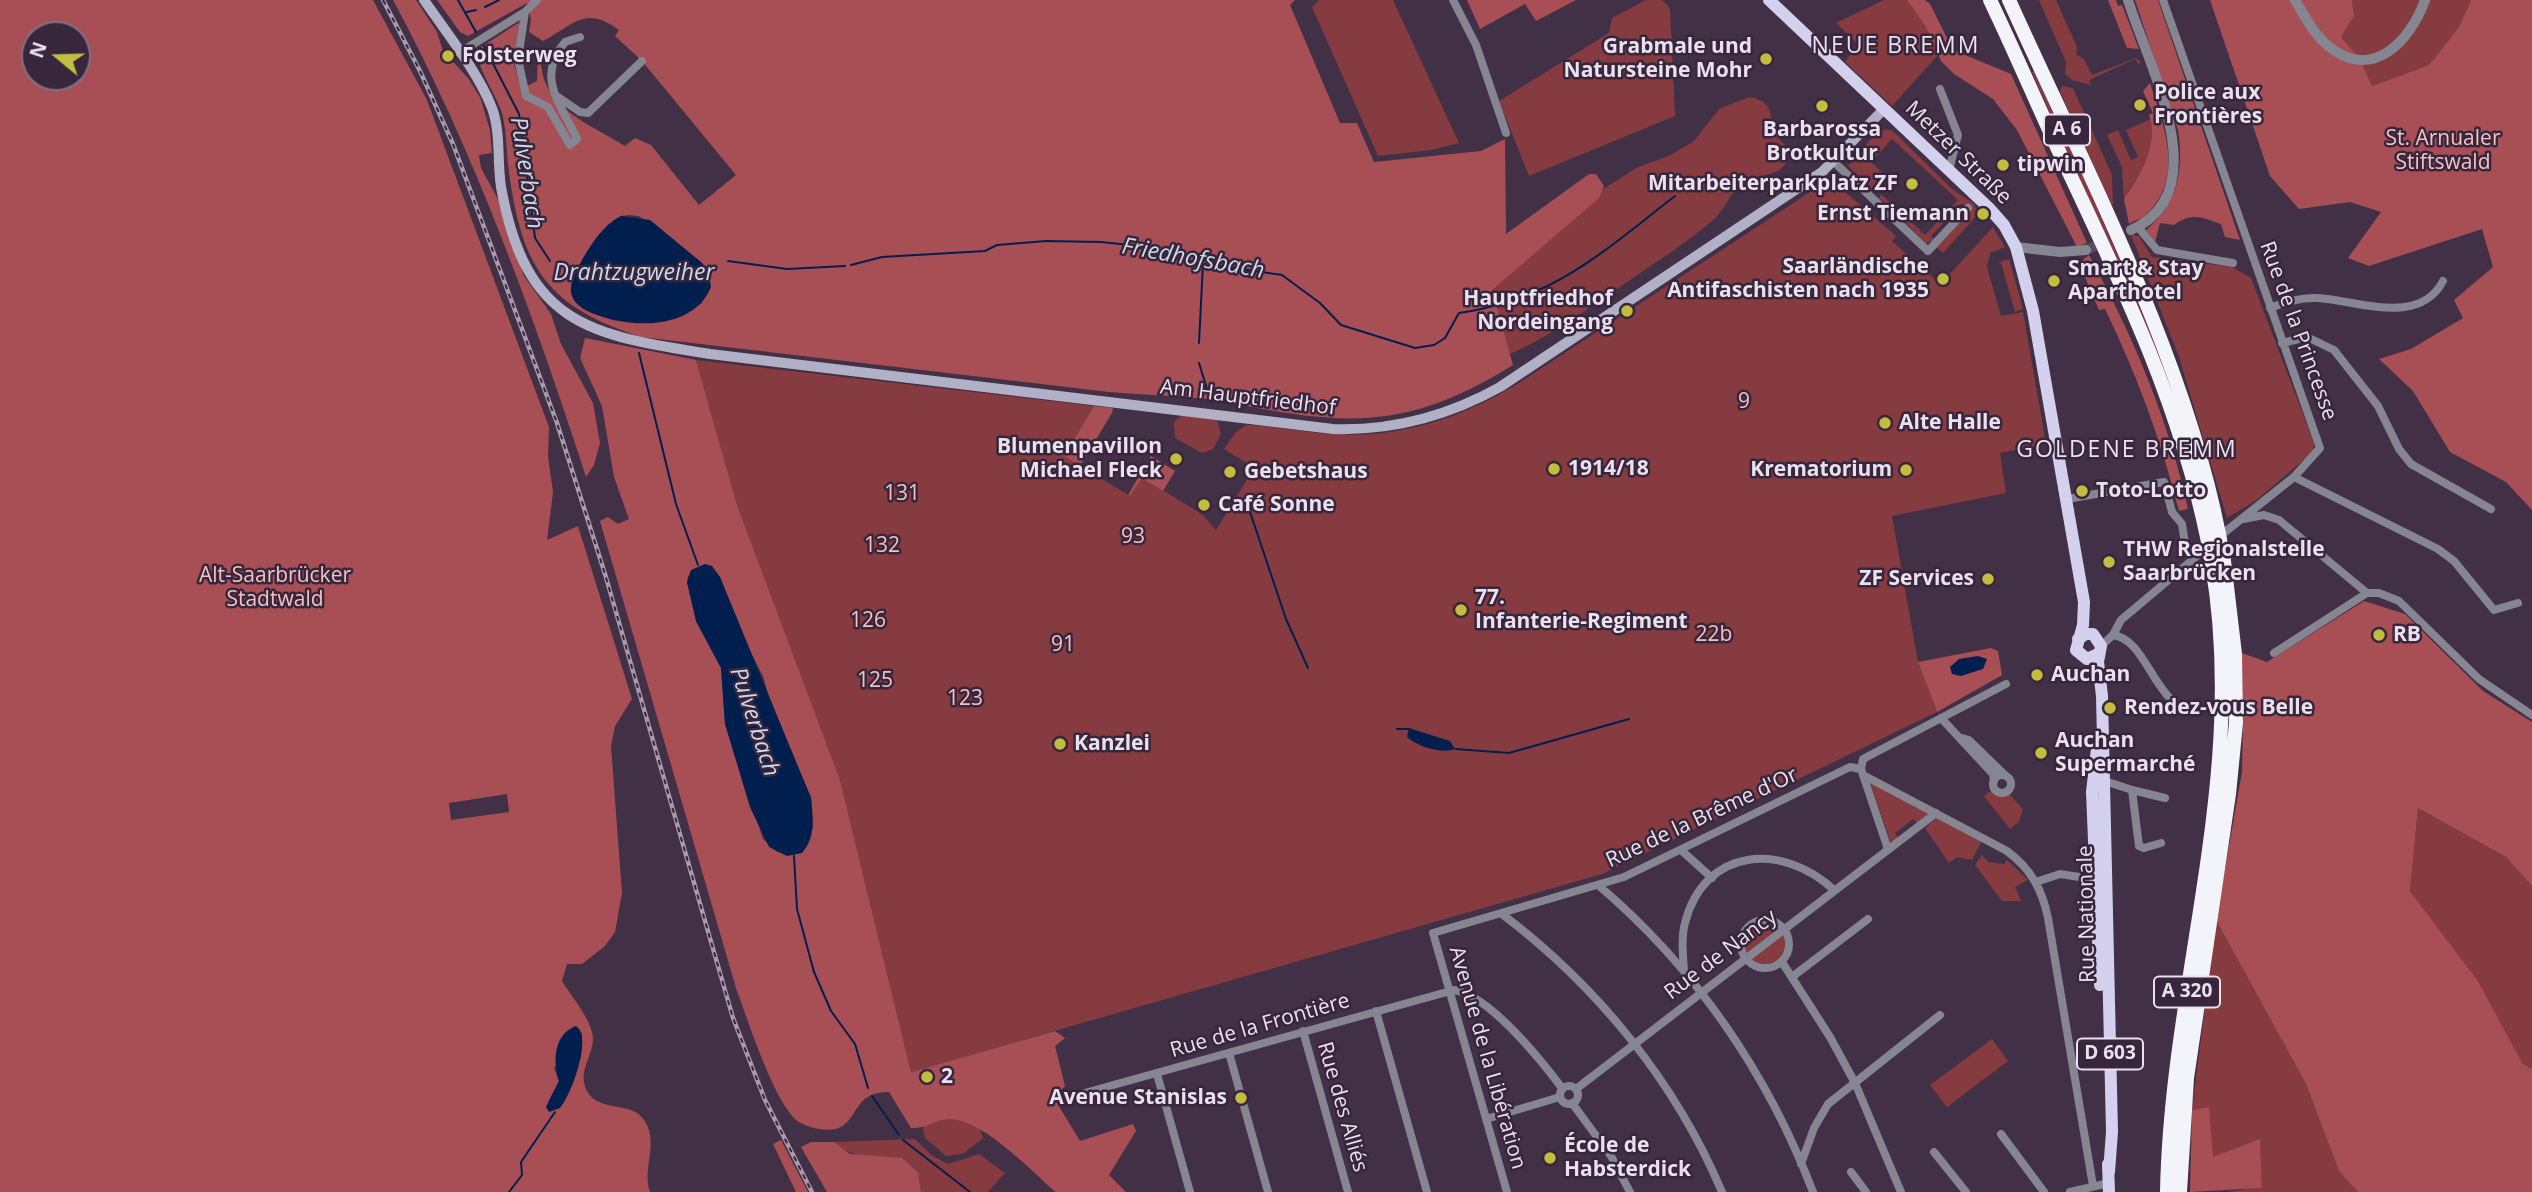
<!DOCTYPE html>
<html>
<head>
<meta charset="utf-8">
<style>
  body { margin:0 }
  #map { position:relative; width:2532px; height:1192px; overflow:hidden; background:#423047; font-family:"Open Sans",sans-serif }
  canvas { display:block }
  .north { position:absolute; left:21px; top:21px; width:70px; height:70px; box-sizing:border-box; background:#37263c; border:2px solid #7f7083; border-radius:50%; rotate:289deg; font-size:19px; font-weight:700; line-height:28px; text-align:center; color:#ebe0ee }
  .north::after { content:''; display:block; margin:auto; width:24px; height:32px; background:#c3bd3f; clip-path:polygon(50% 0,100% 100%,50% 72%,0 100%) }
</style>
</head>
<body>
<div id="map">
<canvas width="2532" height="1192"></canvas>
<div class="north">N</div>
</div>
<script>
const ctx = document.querySelector('canvas').getContext('2d');
ctx.lineJoin = 'round';
function fillPath(path, color) { ctx.fillStyle = color; ctx.fill(path, 'evenodd'); }
function stroke(path, color, width, dash) { ctx.strokeStyle = color; ctx.lineWidth = width; ctx.lineCap = dash ? 'butt' : 'round'; ctx.setLineDash(dash || []); ctx.stroke(path); }
function write(font, color, halo, rows, align = 'center') {
  ctx.font = font + ' "Open Sans",sans-serif'; ctx.lineWidth = 5; ctx.setLineDash([]); ctx.textBaseline = 'middle'; ctx.strokeStyle = halo; ctx.fillStyle = color; for (const [text, x, y, turn = 0] of rows) {
    ctx.save(); ctx.translate(x, y); ctx.rotate((+turn || 0) * Math.PI / 180); ctx.textAlign = isNaN(turn) ? turn : align; if (halo) ctx.strokeText(text, 0, 0); ctx.fillText(text, 0, 0); ctx.restore();
  }
}
const green = new Path2D(`
  M1319,0H1393L1459,143L1431,150L1378,156L1312,7Z
  M1646,0H1662L1670,8L1675,116L1529,176L1499,101L1609,33L1612,18Z
  M1884,0H1907L1926,27L1938,55L1892,106L1845,62L1858,44L1836,23Z
  M2039,0H2056L2077,47L2076,54L2084,59L2092,75L2136,58L2141,62L2138,64L2135,59L2089,80L2091,85L2072,80L2065,74L2066,62Z
  M2352,0H2471L2459,27L2429,65L2372,86L2360,59L2341,37L2354,16Z
  M2032,72H2036C2091,194 2147,314 2191,440Z
  M2062,86L2073,88L2112,175L2113,207L2060,92Z
  M1749,97C1772,101 1769,111 1774,130C1777,138 1784,143 1788,150C1790,179 1760,171 1742,184C1729,193 1725,211 1712,221C1687,243 1657,261 1630,280C1587,309 1546,341 1497,359L1469,310L1594,195L1638,167L1669,156L1694,141L1719,109Z
  M2151,119C2158,145 2138,177 2124,199L2122,167L2107,135L2118,130L2131,160L2138,157L2126,130Z
  M1885,129L1893,131L1952,189L1974,204L1978,214L1943,253L1934,245L1968,208L1962,203L1931,236L1935,240L1926,243L1881,199L1878,201L1881,194L1925,235L1958,200L1892,139L1871,162L1885,175L1872,189L1848,166L1877,132Z
  M1830,179L1896,236L1892,241L1937,281L1950,274L1993,227L2005,247L1990,253L1987,267L2001,316L2023,312L2046,444L2000,453L2006,493L1892,516L1918,662L1937,712L1602,874L911,1072L840,780L737,505L696,360L1094,406L1064,456L1130,496L1142,477L1203,515L1216,530L1254,468L1224,449L1235,433L1246,425C1274,426 1303,432 1331,434C1399,439 1462,418 1519,383Z
  M2131,235L2139,236L2152,257L2232,267L2251,278L2314,443L2313,452L2258,499L2227,518L2179,357Z
  M2009,259L2023,309L2015,312L2001,263H1997Z
  M1182,415L1217,420L1221,434L1213,449L1202,453L1175,438L1174,422Z
  M1870,782L1929,813L1917,823L1913,819L1895,833L1898,838L1891,843Z
  M1992,790L2001,796L2009,794L2023,809L2019,822L2010,829L1984,796Z
  M2418,808L2506,857L2532,886V1069L2523,1064L2478,981L2410,891Z
  M1938,817L1982,840L1972,860L1957,857L1949,863L1925,828Z
  M1982,855L1988,862L2004,864L2007,860L2028,880L2015,887L2021,901H2002L1975,865Z
  M2216,920L2306,1084L2339,1171L2358,1192H2227L2262,1187L2260,1140L2212,1158L2209,1108L2192,1110Z
  M1745 944a20 20 0 1 1 40 0a20 20 0 1 1-40 0Z
  M1992,1039L2008,1061L1947,1107L1930,1085Z
  M920,1114L977,1121L983,1138L963,1154L946,1156L925,1138Z
  M915,1139L931,1155L948,1164L979,1154L1005,1173L988,1192H921L918,1172C895,1145 858,1168 834,1142Z`);
const forest = new Path2D(`
  M0,0H373L427,100L549,427L548,456L553,492L547,540L578,526L632,699L615,726L611,746L622,893L615,932L605,946L582,964H567L562,981C571,996 592,1020 593,1038C593,1057 577,1071 587,1091C599,1114 634,1099 646,1123C658,1145 642,1169 650,1192H0ZM35,35H77V77H35ZM507,794L509,812L451,820L449,803ZM582,1032L581,1056L570,1090L548,1102L559,1081L554,1068Z
  M393,0H416L437,32L443,51L468,78L480,97L490,130L492,153L479,155L481,168L500,203L524,276L551,314L561,344L593,403L600,443L594,465L586,477C534,316 473,148 393,0Z
  M437,0H1295L1290,5L1340,123H1357L1374,162L1481,151L1505,139L1506,234L1589,174H1596L1604,186L1599,198L1492,290L1513,365C1412,428 1351,427 1237,404C1195,395 1151,396 1109,392L641,337C549,307 522,270 509,172C506,152 507,132 502,113C498,99 473,59 477,50L518,23L520,26L513,60L521,89L537,81L538,52H541C537,106 587,122 625,146L635,138L651,145L699,205L736,175L642,61L615,36L619,30C585,5 575,24 543,41L529,32L531,19L527,3L468,36L460,32ZM629,215L639,216L708,269L711,277L702,303L675,319L572,283L584,257L621,216Z
  M1467,0H1576L1536,21L1525,4L1480,29Z
  M1907,0H1925L1930,4L1953,50L2011,74L2087,243L2077,247L2017,130L1993,99L1954,74L1941,61L1926,27Z
  M2108,0H2116L2118,6L2122,5L2139,49L2127,48Z
  M2135,0H2158L2240,240L2225,237L2221,224C2202,217 2191,212 2174,225L2160,223L2155,242L2146,230C2178,204 2184,169 2178,130Z
  M2210,0H2352L2354,16L2341,37L2360,59L2372,86L2429,65L2459,27L2471,0H2532V510L2506,482L2450,452L2413,391L2379,359L2411,349L2463,318L2454,300L2493,267L2482,229L2369,266L2348,258L2381,212L2350,202L2299,209L2270,176Z
  M2150,83C2164,127 2185,176 2147,214C2140,221 2136,219 2129,224L2124,199C2139,177 2160,142 2149,115L2153,113L2143,91Z
  M2089,255C2132,334 2169,420 2188,509L2179,511C2161,440 2137,375 2105,309L2099,310L2079,263Z
  M585,338L696,360L737,505L840,780L911,1072L1055,1031L1065,1038L1055,1046L1065,1086L1054,1098L1080,1141L1133,1124L1136,1131L1109,1175L1126,1192H1056C1031,1171 982,1118 948,1119C934,1120 926,1129 911,1128L889,1092C853,1092 859,1119 839,1128C827,1133 801,1127 793,1117C771,1092 748,1021 736,988L600,521L608,517L618,524L629,519L614,477L602,406L580,358ZM712,567L720,577L742,636L763,676L772,709L811,797L813,828L794,855L777,852L763,839L725,724L721,668L696,621L687,582L688,576Z
  M1094,406L1113,408L1112,413L1080,466L1064,456Z
  M1151,456L1175,471L1163,491L1142,478L1130,496L1128,495Z
  M2364,601L2405,614L2483,691L2532,722V886L2506,857L2418,808L2410,891L2478,981L2523,1064L2532,1069V1192H2358L2339,1171L2306,1084L2216,920L2242,772L2243,714L2239,652L2267,662Z
  M1991,648L1998,651L2002,675L1937,712L1918,662Z
  M2209,1107L2213,1157L2260,1139L2262,1188L2190,1192L2192,1110Z
  M781,1140L808,1192H796L773,1144Z
  M811,1142H834L850,1154L902,1158L918,1172L921,1192H827L801,1147Z`);
const water = new Path2D(`
  M621,216L650,220L701,262L708,269L711,287C694,329 634,329 597,315C588,312 575,306 572,296C568,284 577,270 582,260C592,243 603,225 621,216Z
  M705,564L712,566L720,577L811,798C813,818 816,837 802,853L787,856L769,847L750,807L725,724L721,668L696,621L687,582L691,570Z
  M1978,656L1987,659L1983,669L1961,676L1952,674L1950,667L1959,659Z
  M1409,728L1450,741L1455,749C1442,754 1418,747 1407,737Z
  M576,1026C593,1037 571,1096 560,1108L549,1112L546,1107L559,1081C553,1063 553,1034 576,1026Z`);
const stream = new Path2D(`
  M458,0L476,32
  M485,7L499,0
  M467,12L476,10
  M484,46L519,114L535,238L550,261
  M728,261L787,269L845,266
  M851,265L882,257L985,251L997,245L1046,241L1101,242L1130,245L1193,262L1282,275L1320,303L1341,325L1415,348L1434,345L1445,338L1459,313C1553,300 1604,251 1675,196
  M1199,343L1203,263
  M639,353L676,504L698,565
  M1199,363L1211,402
  M1248,506L1286,619L1308,668
  M1397,729H1410
  M1456,749L1509,753L1629,719
  M794,856L797,909L814,972L831,1011L855,1044L868,1088
  M872,1096L899,1135
  M903,1140L970,1192
  M509,1192L522,1175L521,1162L555,1112`);
const tertiaryTunnel = new Path2D(`
  M2086,250L2131,230`);
const minor = new Path2D(`
  M1453,0L1476,45L1506,133
  M2163,0L2320,448L2294,477L2220,536
  M525,12L518,59L526,96L548,107L570,145L577,139C561,104 535,77 565,42L580,37
  M459,53L525,12L537,0
  M1940,89L1958,135L1949,170
  M558,97L580,112L588,113L642,61
  M1834,162L1928,251L1968,208
  M2138,227L2157,250L2233,263
  M2270,308C2285,302 2301,297 2317,298C2357,300 2419,327 2443,281
  M2282,343L2307,337L2334,350L2378,406L2399,449L2411,464L2491,509
  M2294,477L2438,549L2454,561L2494,610L2518,603
  M2067,499L2164,482L2172,512L2182,524L2185,544
  M2243,519L2264,515L2279,520L2367,593H2379L2399,601L2479,679L2532,715
  M2113,635C2145,639 2153,697 2187,710
  M2101,646L2113,635L2121,620L2210,545
  M2274,653L2367,593
  M1941,718L1993,774L1994,781
  M1962,738L1969,740L2006,776
  M1863,775L2007,851C2031,869 2042,889 2048,918L2093,1186
  M1993 784a9 9 0 1 1 18 0a9 9 0 1 1-18 0Z
  M2102,780L2132,790L2139,846L2144,848L2161,843
  M2132,790L2165,798
  M1888,849L1861,769L1863,759L2006,684
  M1681,850L1712,878
  M2036,882L2060,874L2099,880
  M1598,885C1695,967 1768,1074 1813,1192
  M1502,914C1597,986 1675,1081 1722,1192
  M1741 944a24 24 0 1 1 48 0a24 24 0 1 1-48 0Z
  M1782,962L1830,1037L1855,1083L1901,1192
  M1684,971C1683,955 1681,938 1685,923C1704,847 1783,842 1834,890
  M1792,977L1868,919
  M1376,1011L1427,1192
  M1303,1031L1348,1192
  M1229,1053L1268,1192
  M1157,1074L1190,1192
  M1560 1095a9 9 0 1 1 18 0a9 9 0 1 1-18 0Z
  M1576,1089L1936,813
  M1081,1094L1454,990C1489,995 1541,1060 1562,1088
  M1572,1103L1611,1156L1630,1192
  M1486,1119L1560,1097
  M2001,1134L2044,1192
  M1934,1152L1966,1192
  M1801,1164L1814,1128L1828,1104L1940,1015
  M1851,1172L1866,1192
  M1507,1192L1433,933L1624,877L1850,767L1861,769
  M2070,1192L2109,1183`);
const tertiary = new Path2D(`
  M2128,0C2147,63 2219,192 2131,230
  M2295,0C2304,15 2313,33 2327,45C2371,83 2410,42 2425,0
  M2016,247L2060,252L2086,250`);
const secondary = new Path2D(`
  M424,0C446,32 478,72 492,108C501,133 497,161 501,187C526,324 587,335 710,354L1333,429C1394,431 1448,416 1500,387L1822,172L1884,109`);
const primary = new Path2D(`
  M1769,0L1989,208L2004,225L2016,247L2033,311L2084,602L2083,625L2076,650L2087,659L2098,654
  M2078,639L2086,634H2093L2101,646L2098,662L2102,696L2112,1132L2109,1172
  M2097,749L2092,792L2100,985
  M2108,1164L2109,1192`);
const motorway = new Path2D(`
  M1990,0C2013,48 2034,97 2056,145C2117,274 2180,402 2208,542
  M2009,0C2085,169 2183,352 2219,534
  M2167,1192C2171,980 2249,778 2212,565
  M2180,1192L2187,1078L2229,794L2236,723L2235,654L2224,561`);
const rail = new Path2D(`
  M383,0L420,71L453,144L557,423L605,574L733,1018L765,1100L812,1192`);
const motorwayBridge = new Path2D(`
  M2219,534L2224,561
  M2208,542L2212,565`);
const markers = [
  [448,56,7,"#c3bd3f"],
  [1766,59,7,"#c3bd3f"],
  [2140,105,7,"#c3bd3f"],
  [1822,106,7,"#c3bd3f"],
  [2003,165,7,"#c3bd3f"],
  [1912,184,7,"#c3bd3f"],
  [1983,214,7,"#c3bd3f"],
  [1943,279,7,"#c3bd3f"],
  [2054,281,7,"#c3bd3f"],
  [1627,311,7,"#c3bd3f"],
  [1885,423,7,"#c3bd3f"],
  [1176,459,7,"#c3bd3f"],
  [1554,469,7,"#c3bd3f"],
  [1906,470,7,"#c3bd3f"],
  [1230,472,7,"#c3bd3f"],
  [2082,491,7,"#c3bd3f"],
  [1204,505,7,"#c3bd3f"],
  [2109,562,7,"#c3bd3f"],
  [1988,579,7,"#c3bd3f"],
  [1461,610,7,"#c3bd3f"],
  [2379,635,7,"#c3bd3f"],
  [2037,675,7,"#c3bd3f"],
  [2110,708,7,"#c3bd3f"],
  [1060,744,7,"#c3bd3f"],
  [2041,753,7,"#c3bd3f"],
  [927,1077,7,"#c3bd3f"],
  [1241,1098,7,"#c3bd3f"],
  [1550,1158,7,"#c3bd3f"]
];
const shields = [
  [2067,130,46],
  [2187,992,66],
  [2110,1054,66]
];
const shieldNames = [
  ["A 6",2067,130],
  ["A 320",2187,992],
  ["D 603",2110,1054]
];
const poiNames = [
  ["Grabmale und",1752,47,"right"],
  ["Natursteine Mohr",1752,71,"right"],
  ["Folsterweg",462,56],
  ["Police aux",2154,93],
  ["Frontières",2154,117],
  ["Barbarossa",1822,130,"center"],
  ["Brotkultur",1822,154,"center"],
  ["tipwin",2017,165],
  ["Mitarbeiterparkplatz ZF",1898,184,"right"],
  ["Ernst Tiemann",1969,214,"right"],
  ["Saarländische",1929,267,"right"],
  ["Antifaschisten nach 1935",1929,291,"right"],
  ["Smart & Stay",2068,269],
  ["Aparthotel",2068,293],
  ["Hauptfriedhof",1613,299,"right"],
  ["Nordeingang",1613,323,"right"],
  ["Alte Halle",1899,423],
  ["Blumenpavillon",1162,447,"right"],
  ["Michael Fleck",1162,471,"right"],
  ["1914/18",1568,469],
  ["Krematorium",1892,470,"right"],
  ["Gebetshaus",1244,472],
  ["Toto-Lotto",2096,491],
  ["Café Sonne",1218,505],
  ["THW Regionalstelle",2123,550],
  ["Saarbrücken",2123,574],
  ["ZF Services",1974,579,"right"],
  ["77.",1475,598],
  ["Infanterie-Regiment",1475,622],
  ["RB",2393,635],
  ["Auchan",2051,675],
  ["Rendez-vous Belle",2124,708],
  ["Auchan",2055,741],
  ["Supermarché",2055,765],
  ["Kanzlei",1074,744],
  ["2",941,1077],
  ["Avenue Stanislas",1227,1098,"right"],
  ["École de",1564,1146],
  ["Habsterdick",1564,1170]
];
const parkNames = [
  ["St. Arnualer",2443,139],
  ["Stiftswald",2443,163],
  ["9",1744,402],
  ["131",902,494],
  ["93",1133,537],
  ["132",882,546],
  ["Alt-Saarbrücker",275,576],
  ["Stadtwald",275,600],
  ["126",868,621],
  ["22b",1714,635],
  ["91",1063,645],
  ["125",875,681],
  ["123",965,699]
];
const streetNames = [
  ["Metzer Straße",1958,153,44],
  ["Rue de la Princesse",2298,331,70],
  ["Am Hauptfriedhof",1248,398,7],
  ["Rue de la Brême d'Or",1702,818,-25],
  ["Rue Nationale",2087,914,-91],
  ["Rue de Nancy",1721,955,-37],
  ["Rue de la Frontière",1260,1026,-16],
  ["Avenue de la Libération",1487,1058,74],
  ["Rue des Alliés",1342,1107,74]
];
const neighbourhoodNames = [
  ["NEUE BREMM",1896,46],
  ["GOLDENE BREMM",2127,450]
];
const waterNames = [
  ["Pulverbach",526,173,81],
  ["Friedhofsbach",1193,259,10],
  ["Drahtzugweiher",634,273],
  ["Pulverbach",754,722,72]
];
fillPath(green, '#863b40');
fillPath(forest, '#a84f55');
fillPath(water, '#011f4e');
stroke(stream, '#011f4e', 2);
stroke(tertiaryTunnel, '#5b4a60', 10, [10, 5]);
stroke(minor, '#868592', 8);
stroke(tertiary, '#868592', 10);
stroke(secondary, '#b1b0c6', 10);
stroke(primary, '#d3d1ed', 12);
stroke(motorway, '#f3f3fa', 14);
stroke(rail, '#a99bac', 4.5);
stroke(rail, '#37263c', 2, [5]);
stroke(motorwayBridge, '#f3f3fa', 14);
for (const [x, y, r, color] of markers) { const dot = new Path2D(); dot.arc(x, y, r, 0, 2 * Math.PI); ctx.fillStyle = color; ctx.fill(dot); stroke(dot, '#37263c', 2.5); }
for (const [x, y, w] of shields) { const box = new Path2D(); box.roundRect(x - w / 2, y - 15.5, w, 31, 5); ctx.fillStyle = '#37263c'; ctx.fill(box); stroke(box, '#ebe0ee', 2); }
write('bold 19px', '#ebe0ee', null, shieldNames);
write('bold 21px', '#ebe0ee', '#37263c', poiNames, 'left');
write('21px', '#f4c1c2', '#37263c', parkNames);
write('21px', '#ebe0ee', '#37263c', streetNames);
ctx.letterSpacing = '2px';
write('23px', '#ebe0ee', '#37263c', neighbourhoodNames);
ctx.letterSpacing = '0px';
write('italic 23px', '#ccd9ec', '#37263c', waterNames);
</script>
</body>
</html>
